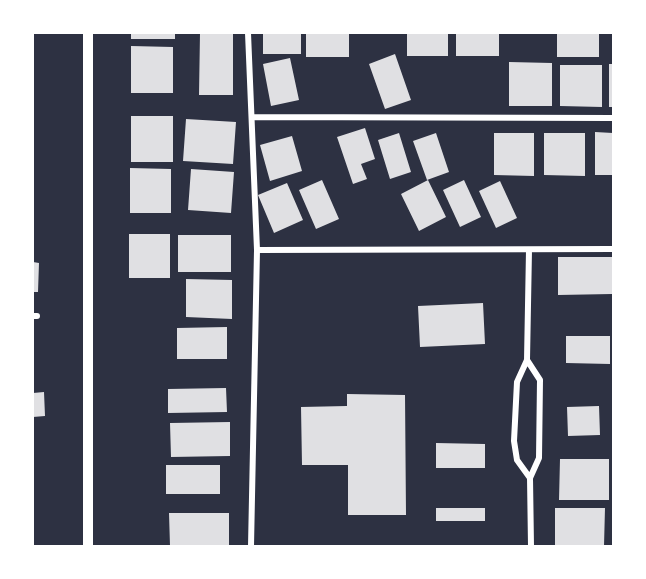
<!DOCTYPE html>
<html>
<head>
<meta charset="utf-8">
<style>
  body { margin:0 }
  #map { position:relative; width:646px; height:579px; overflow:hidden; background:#2d3142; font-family:Overpass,sans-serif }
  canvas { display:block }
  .frame { position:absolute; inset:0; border:34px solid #fff; pointer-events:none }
</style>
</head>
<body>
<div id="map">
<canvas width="646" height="579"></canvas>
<div class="frame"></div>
</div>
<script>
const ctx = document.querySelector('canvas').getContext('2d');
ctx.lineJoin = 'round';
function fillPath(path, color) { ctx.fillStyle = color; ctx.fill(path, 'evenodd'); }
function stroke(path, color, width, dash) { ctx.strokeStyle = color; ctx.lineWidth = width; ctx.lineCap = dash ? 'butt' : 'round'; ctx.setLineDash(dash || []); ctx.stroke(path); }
const building = new Path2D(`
  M131,33H175V39H131Z
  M200,33H233V95H199Z
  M263,33H301V54H263Z
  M306,33H349V57H306Z
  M407,33H448V56H407Z
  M456,33H499V56H456Z
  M557,33H599V57H557Z
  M131,46L173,47V93H131Z
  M395,54L411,100L385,109L369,64Z
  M290,58L299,100L271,106L263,64Z
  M509,62L552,63V106H509Z
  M609,64H613V107H609Z
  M560,65H602V107L560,106Z
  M131,116H173V162H131Z
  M186,119L236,122L233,164L183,161Z
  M365,128L375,159L361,164L367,179L353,184L337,137Z
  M595,132L613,133V175H595Z
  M399,133L411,172L390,179L378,140Z
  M436,133L449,172L427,180L413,141Z
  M494,133H534V176L494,175Z
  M544,133H585V176L544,175Z
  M292,136L302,171L270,181L260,145Z
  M130,168L171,169V213H130Z
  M191,169L234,172L231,213L188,210Z
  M322,180L339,219L316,229L299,190Z
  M428,180L446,217L419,231L401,194Z
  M464,180L481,217L460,227L443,190Z
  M500,181L517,218L496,228L479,191Z
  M287,183L303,220L274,233L258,195Z
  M129,234H170V278H129Z
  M178,235H231V272H178Z
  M558,257H612V294L558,295Z
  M33,262L39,263L38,292H33Z
  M186,279L232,280V319L186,317Z
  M483,303L485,344L420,347L418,306Z
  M227,327V359H177V328Z
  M566,336H610V364L566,363Z
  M226,388L227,412L168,413V389Z
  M44,392L45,416L33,417V393Z
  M347,394L405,395L406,515H348V465H302L301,407L347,406Z
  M599,406L600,435L568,436L567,407Z
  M230,422V456L171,457L170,423Z
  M436,443L485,444V468H436Z
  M560,459H609V500H559Z
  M166,465H220V494H166Z
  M436,508H485V521H436Z
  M555,508H605L604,546H555Z
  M169,513H229V546H170Z`);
const minor = new Path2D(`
  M248,33L257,250L251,546
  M252,117L613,118
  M257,250L613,249
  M529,250L527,360L517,382L514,441L517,460L530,478
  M33,316H37
  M527,360L540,380L539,458L530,478L531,546`);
const tertiary = new Path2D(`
  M88,546V33`);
fillPath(building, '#e0e0e3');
stroke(minor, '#fff', 6);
stroke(tertiary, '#fff', 10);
</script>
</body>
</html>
